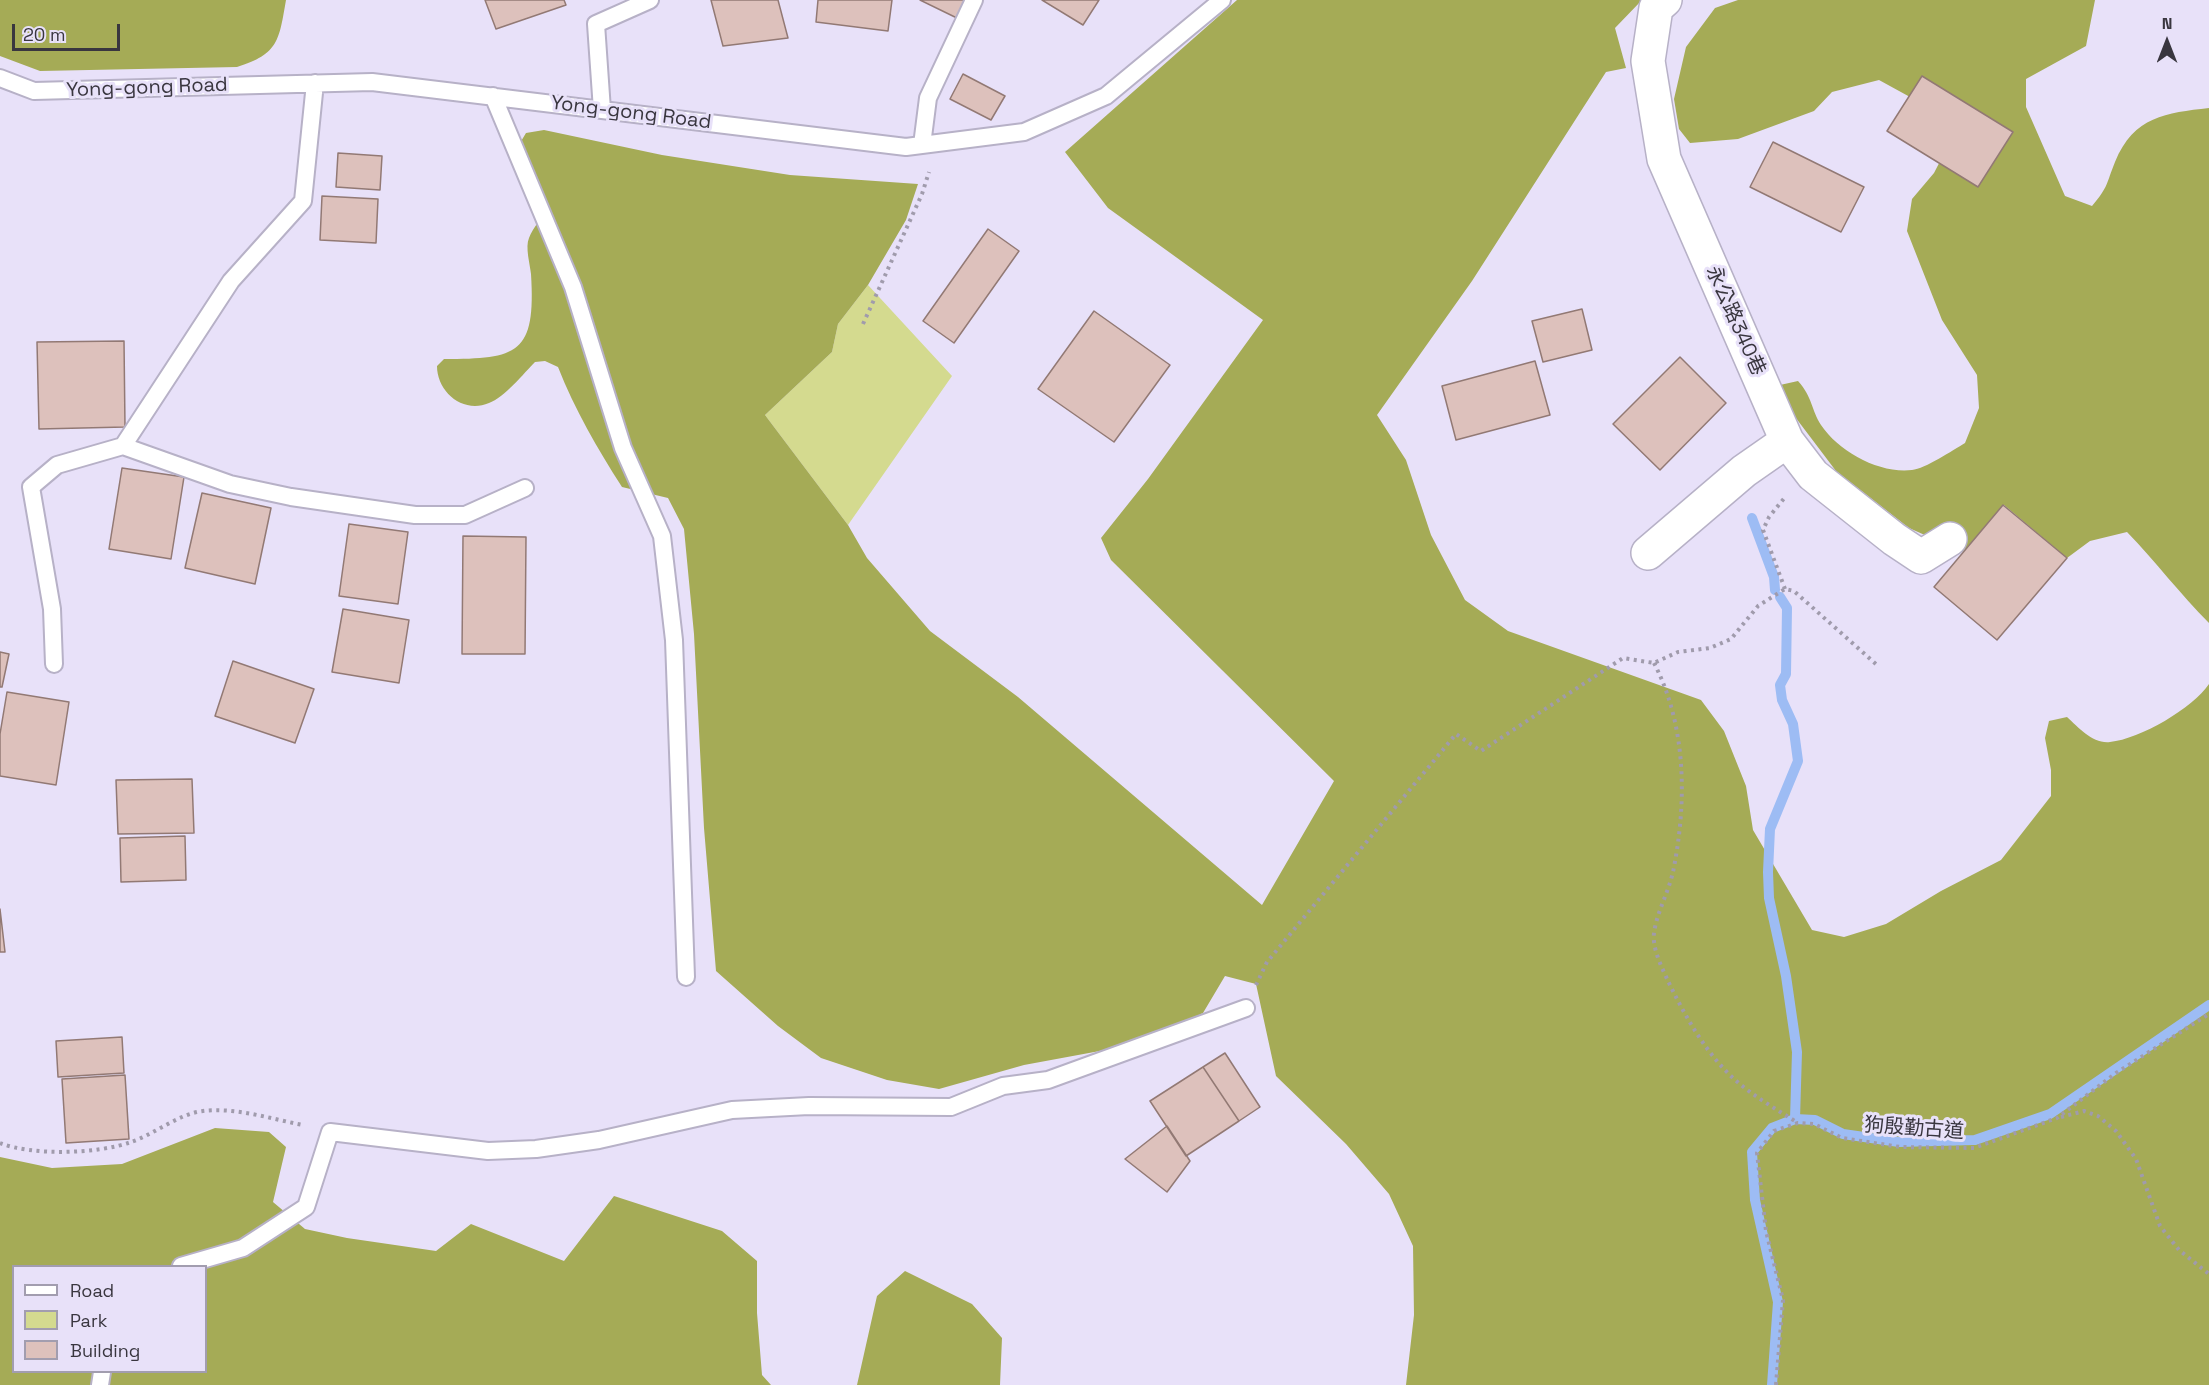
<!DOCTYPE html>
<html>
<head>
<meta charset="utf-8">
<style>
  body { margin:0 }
  #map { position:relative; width:2209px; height:1385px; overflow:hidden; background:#e8e1f9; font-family:"Space Grotesk",sans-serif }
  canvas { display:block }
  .legend { position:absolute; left:12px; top:1265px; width:195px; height:108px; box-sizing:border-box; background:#e8e1f9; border:2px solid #a29daf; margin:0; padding:8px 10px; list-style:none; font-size:18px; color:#39363f }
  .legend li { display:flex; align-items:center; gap:12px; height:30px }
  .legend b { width:30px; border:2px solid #a29daf }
  .north { position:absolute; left:2137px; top:12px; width:60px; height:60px; -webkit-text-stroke:4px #e8e1f9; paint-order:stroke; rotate:0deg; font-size:16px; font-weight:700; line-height:24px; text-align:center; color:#39363f }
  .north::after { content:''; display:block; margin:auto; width:21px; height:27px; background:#39363f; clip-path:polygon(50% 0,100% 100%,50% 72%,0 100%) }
  .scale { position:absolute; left:12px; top:24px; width:108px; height:27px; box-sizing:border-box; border:3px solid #39363f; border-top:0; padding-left:8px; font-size:18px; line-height:21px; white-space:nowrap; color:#39363f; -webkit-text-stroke:4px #e8e1f9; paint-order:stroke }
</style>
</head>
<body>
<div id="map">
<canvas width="2209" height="1385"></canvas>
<ul class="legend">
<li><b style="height:8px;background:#fff"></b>Road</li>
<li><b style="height:16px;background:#d4da8f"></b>Park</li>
<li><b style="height:16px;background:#ddc1bc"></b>Building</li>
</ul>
<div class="north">N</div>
<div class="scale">20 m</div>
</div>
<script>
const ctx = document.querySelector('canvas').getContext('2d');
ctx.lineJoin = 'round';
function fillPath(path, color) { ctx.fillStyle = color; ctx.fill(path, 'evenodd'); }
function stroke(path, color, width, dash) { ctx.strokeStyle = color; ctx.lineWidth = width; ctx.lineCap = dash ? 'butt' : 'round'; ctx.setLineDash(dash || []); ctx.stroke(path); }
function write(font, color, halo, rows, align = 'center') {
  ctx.font = font + ' "Space Grotesk","Noto Sans TC",sans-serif'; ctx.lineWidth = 6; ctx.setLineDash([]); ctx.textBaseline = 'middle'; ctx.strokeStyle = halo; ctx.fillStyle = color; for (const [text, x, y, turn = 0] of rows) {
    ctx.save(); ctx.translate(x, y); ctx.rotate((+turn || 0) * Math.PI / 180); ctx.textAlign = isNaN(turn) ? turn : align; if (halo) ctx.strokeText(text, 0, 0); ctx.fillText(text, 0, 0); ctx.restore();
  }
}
const green = new Path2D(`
  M868,285L952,376L848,525L765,415L832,352L838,324Z`);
const forest = new Path2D(`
  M0,0H286C279,40 279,54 237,67L40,71L0,56Z
  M1237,0H1642L1615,28L1626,68L1606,72L1472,281L1377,415L1406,460L1431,535L1465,600L1508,631L1701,700L1724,731L1746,786L1753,830L1812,930L1844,937L1886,924L1941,891L2001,860L2051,796V770L2045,738L2049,721L2067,717C2079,728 2093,744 2110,742C2140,739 2193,708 2209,684V1385H1406L1414,1315L1413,1246L1389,1194L1346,1144L1276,1076L1256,984L1225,976L1203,1013L1143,1043L1024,1065L939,1089L887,1080L821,1058L778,1026L716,971L704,828L694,634L684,529L668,498L622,487C597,448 575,410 558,367L545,361L535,362C524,373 504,398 489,403C463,414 437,392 437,366L444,359C518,359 536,354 531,274C530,264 525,247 529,238C533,227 543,217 549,207L520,143L526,133L544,130L662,155L790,175L918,184L906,220L868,285L838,324L832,352L765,415L848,525L867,558L930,631L1018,697L1262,905L1334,781L1111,560L1101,538L1148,479L1263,320L1108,208L1065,152Z
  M1738,0H2095L2086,46L2026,79V107L2065,196L2092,206C2109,186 2106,184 2115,162C2134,116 2166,113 2209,108V623C2180,594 2156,562 2127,532L2090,541L2067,558L2004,505L1963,552L1909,528L1836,471L1780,397V385L1798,381C1813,398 1811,409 1821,425C1839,452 1880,474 1912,470C1925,469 1953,450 1965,443L1979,408L1977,375L1942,320L1907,231L1912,199L1934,173L1950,142L1941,114L1879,80L1832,92L1814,111L1738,139L1690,143L1679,129L1674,99L1686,47L1715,8Z
  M215,1128L269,1132L286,1147L273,1202L305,1229L347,1238L436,1251L471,1224L564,1261L614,1196L722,1231L757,1261V1313L762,1375L771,1385H0V1157L52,1168L122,1164ZM14,1266H206V1372H14Z
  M905,1271L972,1304L1002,1338L1000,1385H857L877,1296Z`);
const stream = new Path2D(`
  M1752,518L1774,577L1775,590
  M1780,597L1787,608L1786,674L1780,685L1782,700L1793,724L1798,761L1770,829L1768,872L1769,898L1786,976L1797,1052L1795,1119
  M1772,1385L1778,1302L1755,1200L1752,1152L1772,1128L1795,1119L1815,1120L1843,1134L1899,1142L1975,1140L2050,1114L2209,1005`);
const building = new Path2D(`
  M485,0H564L566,5L496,29Z
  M711,0H778L788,38L723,46Z
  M818,0H892L888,31L816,22Z
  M920,0H970L961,20Z
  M1042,0H1099L1083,25Z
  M963,74L1005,96L991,120L950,99Z
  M1922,76L2013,132L1978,187L1887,131Z
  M1773,142L1864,187L1841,232L1750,187Z
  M338,153L382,156L380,190L336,187Z
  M322,196L378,199L376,243L320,240Z
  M988,229L1019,251L954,343L923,321Z
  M1582,309L1592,350L1543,362L1532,321Z
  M1094,311L1170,365L1114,442L1038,389Z
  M124,341L125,427L39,429L37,342Z
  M1680,357L1726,403L1660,470L1613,424Z
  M1535,361L1550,415L1456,440L1442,386Z
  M122,468L184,477L171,559L109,549Z
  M202,493L271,508L255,584L185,568Z
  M2003,505L2067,558L1997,640L1934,587Z
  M349,524L408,532L398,604L339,596Z
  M463,536L526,537L525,654H462Z
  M343,609L409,620L399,683L332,672Z
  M0,652L9,654L2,687H0Z
  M233,661L314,689L295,743L215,716Z
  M7,692L69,702L56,785L0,776V734Z
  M192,779L194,833L118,834L116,780Z
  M185,836L186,880L121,882L120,838Z
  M0,909L5,952H0Z
  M122,1037L124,1073L58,1077L56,1041Z
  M1225,1053L1260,1107L1239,1121L1203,1067Z
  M1203,1067L1239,1121L1186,1156L1150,1101Z
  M125,1075L129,1139L66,1143L62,1079Z
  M1167,1126L1190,1161L1167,1192L1125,1159Z`);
const path = new Path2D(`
  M863,324L922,194L929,172
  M1785,589L1763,530L1769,517L1786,496
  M1654,663C1686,725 1687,799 1674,867C1670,890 1657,911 1654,933C1652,948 1662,968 1668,981C1685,1016 1705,1052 1734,1079C1753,1096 1776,1109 1798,1123
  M1256,985L1267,962L1456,734L1481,751L1623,658L1654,663L1678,652L1710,648L1731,639L1758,606L1785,589L1794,591L1878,666
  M2061,1117L2084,1111L2098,1116L2116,1131L2136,1159L2160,1226L2179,1250L2209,1274
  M0,1143C32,1156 98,1154 131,1142C155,1134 178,1114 203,1111C236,1107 271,1119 303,1125
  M1776,1385L1783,1300L1766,1231L1757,1153L1774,1131L1798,1123L1814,1124L1842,1138L1900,1147L1974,1148L2057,1118L2116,1073L2209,1014`);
const lane = new Path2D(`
  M0,78L34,91L372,82L906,147L1024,132L1106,96L1222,0
  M315,83L303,201L231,281L123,446L230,484L291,497L415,515H465L525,488
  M493,96L573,287L623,448L662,536L674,640L686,977
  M602,110L596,24L650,0
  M922,145L928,98L974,0
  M54,664L52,609L31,487L57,465L123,446
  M181,1266L243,1248L306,1207L330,1132L488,1151L536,1149L599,1140L732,1110L809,1106L951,1107L1003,1086L1048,1080L1246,1008
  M100,1385L102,1372`);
const street = new Path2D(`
  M1665,0L1656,8L1648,61L1664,159L1787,441L1813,475L1894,539L1921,557L1950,539
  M1648,553L1744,471L1787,441`);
const streetNames = [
  ["Yong-gong Road",147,88,-2],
  ["Yong-gong Road",631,113,7],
  ["永公路340巷",1735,321,66],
  ["狗殷勤古道",1914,1129,4]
];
fillPath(green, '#d4da8f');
fillPath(forest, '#a5ab56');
stroke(stream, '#9dbcf4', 10);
fillPath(building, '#ddc1bc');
stroke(building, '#927974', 1.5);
stroke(lane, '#b7b1c7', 20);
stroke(street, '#b7b1c7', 36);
stroke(path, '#a09bac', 4, [3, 4.5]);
stroke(lane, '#fff', 16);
stroke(street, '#fff', 33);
write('20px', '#39363f', '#e8e1f9', streetNames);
</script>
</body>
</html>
